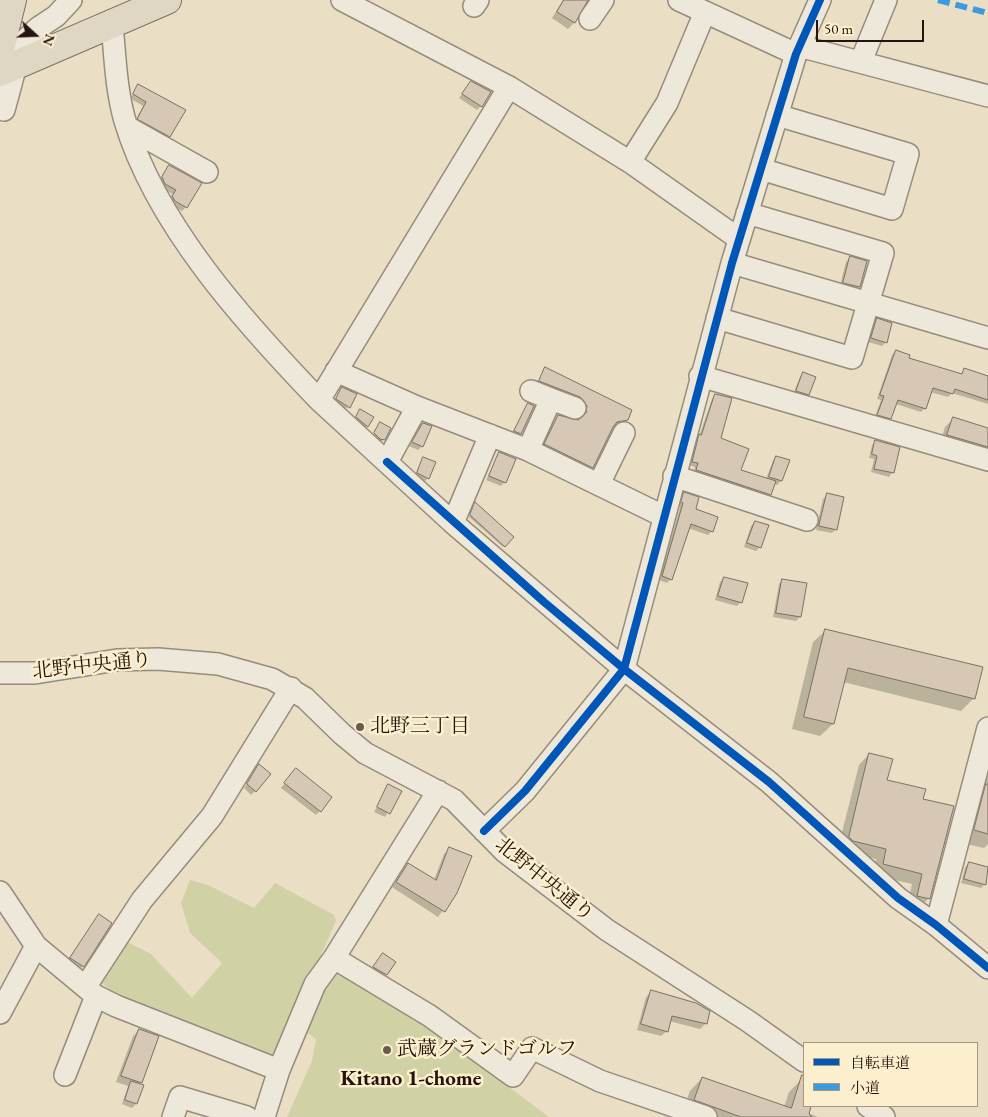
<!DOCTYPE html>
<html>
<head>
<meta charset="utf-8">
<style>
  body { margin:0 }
  #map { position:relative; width:988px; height:1117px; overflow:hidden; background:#eadfc4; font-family:"EB Garamond","Noto Serif JP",serif }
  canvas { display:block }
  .legend { position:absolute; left:803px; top:1042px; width:175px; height:65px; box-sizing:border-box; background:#fcefce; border:1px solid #a69781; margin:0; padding:6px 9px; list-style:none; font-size:15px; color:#24140d }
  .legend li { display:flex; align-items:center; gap:10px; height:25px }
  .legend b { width:25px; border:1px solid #a69781 }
  .north { position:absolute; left:10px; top:10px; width:50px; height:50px; -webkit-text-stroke:4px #fcefce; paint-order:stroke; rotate:110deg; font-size:14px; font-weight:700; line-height:20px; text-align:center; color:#24140d }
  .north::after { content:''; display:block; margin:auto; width:18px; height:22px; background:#24140d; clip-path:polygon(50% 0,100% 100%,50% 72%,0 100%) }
  .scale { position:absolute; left:816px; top:20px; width:108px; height:22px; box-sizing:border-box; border:2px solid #24140d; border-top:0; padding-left:6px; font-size:15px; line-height:18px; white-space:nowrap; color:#24140d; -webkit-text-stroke:4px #fcefce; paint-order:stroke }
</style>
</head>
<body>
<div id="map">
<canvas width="988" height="1117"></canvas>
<ul class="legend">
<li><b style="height:6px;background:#0057b8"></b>自転車道</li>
<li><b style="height:6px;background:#3c9ade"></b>小道</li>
</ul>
<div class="north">N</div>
<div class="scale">50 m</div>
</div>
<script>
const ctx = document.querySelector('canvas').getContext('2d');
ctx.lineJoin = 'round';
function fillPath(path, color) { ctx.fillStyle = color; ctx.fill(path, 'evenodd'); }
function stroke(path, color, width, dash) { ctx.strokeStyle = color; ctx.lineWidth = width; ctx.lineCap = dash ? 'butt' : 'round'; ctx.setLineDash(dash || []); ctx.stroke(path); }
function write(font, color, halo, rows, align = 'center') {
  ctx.font = font + ' "EB Garamond","Noto Serif JP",serif'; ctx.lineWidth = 5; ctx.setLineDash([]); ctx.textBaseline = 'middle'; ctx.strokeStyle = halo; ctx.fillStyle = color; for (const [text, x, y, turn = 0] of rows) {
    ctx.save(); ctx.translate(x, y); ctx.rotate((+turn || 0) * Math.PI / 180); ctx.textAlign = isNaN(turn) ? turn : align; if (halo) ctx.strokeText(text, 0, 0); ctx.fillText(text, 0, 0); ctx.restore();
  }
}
const green = new Path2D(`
  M190,880L208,885L254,908L275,883L334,915L336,921L273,1062L143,1014L100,982L127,942L151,954L192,998L222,963L190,933L181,903Z
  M338,966L426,1025L549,1117H287L312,1061L316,1039L302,1029Z`);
const shadow = new Path2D(`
  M563,0H586L574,23L568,29L552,18Z
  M471,83L481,106L477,110L459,98Z
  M139,86L185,110L165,140L134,123L143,106L130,98Z
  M169,166L186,207L182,211L171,205L169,201L173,194L161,188L158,182Z
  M850,258L866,262L859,287L855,291L840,286L846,262Z
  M877,320L886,342L882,346L868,342L873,324Z
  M896,351L908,359L960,375L965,370L988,377V404L952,393L948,397L930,392L925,408L921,412L896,404L890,418L886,422L874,419L881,400L877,399L892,355Z
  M546,368L627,419L611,429L588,471L541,448L558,416L578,422L583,417L584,411L536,385Z
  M804,373L808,394L804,398L793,395L800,377Z
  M342,389L355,395L345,411L333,403Z
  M716,395L720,439L740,470L766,479L773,461L777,457L788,461L781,481L777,485L773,483L766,498L693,474L695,467L689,465L696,440L699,436L712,399Z
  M528,405L520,433L516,437L511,435Z
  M361,410L367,426L364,430L353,421Z
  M953,419L988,429V452L940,443L945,427Z
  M380,424L384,439L380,443L371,438Z
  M423,424L422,446L418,450L409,446Z
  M876,442L898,448L892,473L889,477L871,472L874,459L869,458L872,445Z
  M499,454L505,482L501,486L486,480Z
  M424,458L428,478L424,482L414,477Z
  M684,494L712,531L708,535L688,528L671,579L667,583L659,580L680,507L678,506L680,498Z
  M827,495L836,529L832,533L816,530L823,499Z
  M474,505L512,537L503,547L469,517Z
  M755,522L760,547L756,551L744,547L751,526Z
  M724,578L741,602L737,606L715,600L720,582Z
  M783,580L800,617L796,621L773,617L779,584Z
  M826,630L974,698L961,711L843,682L833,724L820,736L792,729L813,642Z
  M869,754L886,781L922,800L929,898L918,909L907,906L912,884L873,875L876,859L842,851L838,848L859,765Z
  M259,766L255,791L251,795L244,788Z
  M988,766V844L984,848L962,843Z
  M292,774L320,811L316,815L281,788Z
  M389,786L400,791L385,817L374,812Z
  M450,848L456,893L438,917L392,887L408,864L434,880L444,854Z
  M969,863L988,868L985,884L981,888L961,883L965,867Z
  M99,916L83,966L77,972L65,964Z
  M383,955L394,962L382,978L370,971Z
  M651,992L706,1023L700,1029L669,1021L667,1031L661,1036L637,1030L646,997Z
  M139,1030L158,1037L138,1085L142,1086L136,1104L132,1108L122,1104L128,1086L116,1082L133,1036Z
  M702,1078L784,1107L789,1092L801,1080L804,1081V1106H810L808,1113L818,1117H696L682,1112L690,1091Z`);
const building = new Path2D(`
  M564,0H588L575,23L557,12Z
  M471,81L491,92L482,107L462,94Z
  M138,84L186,110L170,137L137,119L146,102L133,94Z
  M169,165L202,183L187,208L175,201L172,196L176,190L165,184L162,177Z
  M850,256L867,261L860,287L843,283Z
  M877,318L892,323L887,343L871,338Z
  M896,350L910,355L909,358L962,374L964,368L988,376V400L955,389L953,394L933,388L926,409L898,400L891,419L877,415L884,396L880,395Z
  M545,367L632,410L628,420L617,422L613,427L593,468L544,444L558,415L578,420L586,413L587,406L580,397L539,381Z
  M803,372L816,377L809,395L796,391Z
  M342,387L357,394L350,408L336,399Z
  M715,394L732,398L721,438L749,449L741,470L776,481L771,495L696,470L698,463L692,462L699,434L701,435Z
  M528,403L534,406L521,434L514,431Z
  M360,409L374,417L368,427L356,417Z
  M953,417L988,428V447L947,435Z
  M380,422L391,428L385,440L380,439L374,433Z
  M423,423L432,426L423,447L412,442Z
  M875,440L900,447L894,473L874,469L877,456L872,454Z
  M499,452L516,459L506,483L489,476Z
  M776,456L790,460L782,481L769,477Z
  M423,457L436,462L429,479L417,473Z
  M684,492L699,497L696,509L718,517L713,532L691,524L672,580L662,576L683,503L681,502Z
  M827,493L844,497L837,530L819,526Z
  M475,502L514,537L505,547L470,515Z
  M755,521L769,525L761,548L747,543Z
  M724,577L748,583L742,603L718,596Z
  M782,579L807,583L801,617L776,613Z
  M825,629L983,667L975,699L848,668L834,724L804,717Z
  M869,753L893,759L887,780L926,789L923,799L954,806L930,899L917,896L922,874L883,864L886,849L853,841L849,837Z
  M259,764L271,774L256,792L247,784Z
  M296,768L332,797L321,812L284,783Z
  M388,784L402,791L390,814L377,807Z
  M986,784L988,785V834L974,830Z
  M449,847L472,856L457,893L445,912L396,882L408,863L436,880Z
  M969,862L988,867L986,885L964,879Z
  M99,914L112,923L84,967L70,958Z
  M383,953L396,962L387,975L373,967Z
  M651,990L696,1003L710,1011L707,1024L672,1016L668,1032L641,1024Z
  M139,1029L159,1036L142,1083L121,1076Z
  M802,1075H804V1106H811L809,1114L812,1117H741L694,1100L702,1077L791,1108Z
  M131,1081L144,1085L137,1104L125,1100Z`);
const minor = new Path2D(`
  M342,0L509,87L630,162L739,239
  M679,0L796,54
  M820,0L796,54L732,263L624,669L769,782L898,898L936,925L988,968
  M474,6L478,0
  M590,19L603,0
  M112,24C115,56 116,90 125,121C156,225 245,323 319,400L509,87
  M799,46L988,96
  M861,61L886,0
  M4,110L22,43L38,28L56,16L71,0
  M127,127L207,172
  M630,162L667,103L705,12
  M761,169L892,209L908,154L777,115
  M732,263L988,338
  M717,318L852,358L883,253L747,213
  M336,371L417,407L528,450L663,516
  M700,376L988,460
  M531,391L551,399
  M319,400L453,523L624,669L525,791L484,831
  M528,450L551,399L575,408
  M387,462L417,407
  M674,476L807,520
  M599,484L624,433
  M453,523L490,435
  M0,673H35L117,660L158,659L218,664L272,679L305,698L342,734L365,753L454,800L505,852L607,930L748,1021L804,1061
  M438,791L334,958L430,1016L513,1076L532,1048L600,1081L706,1117
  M0,892L36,946L96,996L116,1006L279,1070L315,984L334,958
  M936,925L988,728
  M86,986L142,900L212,816L291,688
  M0,1013L36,946
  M65,1075L96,996
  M868,1106L884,1117
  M173,1117L180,1097L247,1117
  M264,1117L279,1070`);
const major = new Path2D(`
  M0,72L167,0`);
const highway = new Path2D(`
  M0,49L12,0`);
const quiet = new Path2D(`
  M938,0L988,13`);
const cycleway = new Path2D(`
  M820,0L796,54L732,263L624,669L769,782L898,898L936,925L988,968
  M387,462L544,602L624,669L525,791L484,831`);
const markers = [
  [360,727,5,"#695b4d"],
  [387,1050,5,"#695b4d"]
];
const streetNames = [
  ["北野中央通り",92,666,-6],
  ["北野中央通り",544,880,39]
];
const poiNames = [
  ["北野三丁目",370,727],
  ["武蔵グランドゴルフ",397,1050]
];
const neighbourhoodNames = [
  ["Kitano 1-chome",411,1079]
];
fillPath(green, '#d1d1a6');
fillPath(shadow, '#0003');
fillPath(building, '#d6c8b4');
stroke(building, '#797163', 1);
stroke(minor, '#958c7c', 24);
stroke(major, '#797163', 30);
stroke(highway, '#797163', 30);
stroke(minor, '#ede8d9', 21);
stroke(major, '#e0d6c4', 28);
stroke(highway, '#e0d6c4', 28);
stroke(quiet, '#3c9ade', 6, [12, 6]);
stroke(cycleway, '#0057b8', 8);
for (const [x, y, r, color] of markers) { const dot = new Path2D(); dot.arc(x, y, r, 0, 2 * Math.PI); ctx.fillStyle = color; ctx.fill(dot); stroke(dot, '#fcefce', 2); }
write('20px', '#24140d', '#fcefce', streetNames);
write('20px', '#24140d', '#fcefce', poiNames, 'left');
write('bold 21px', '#24140d', '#fcefce', neighbourhoodNames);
</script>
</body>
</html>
